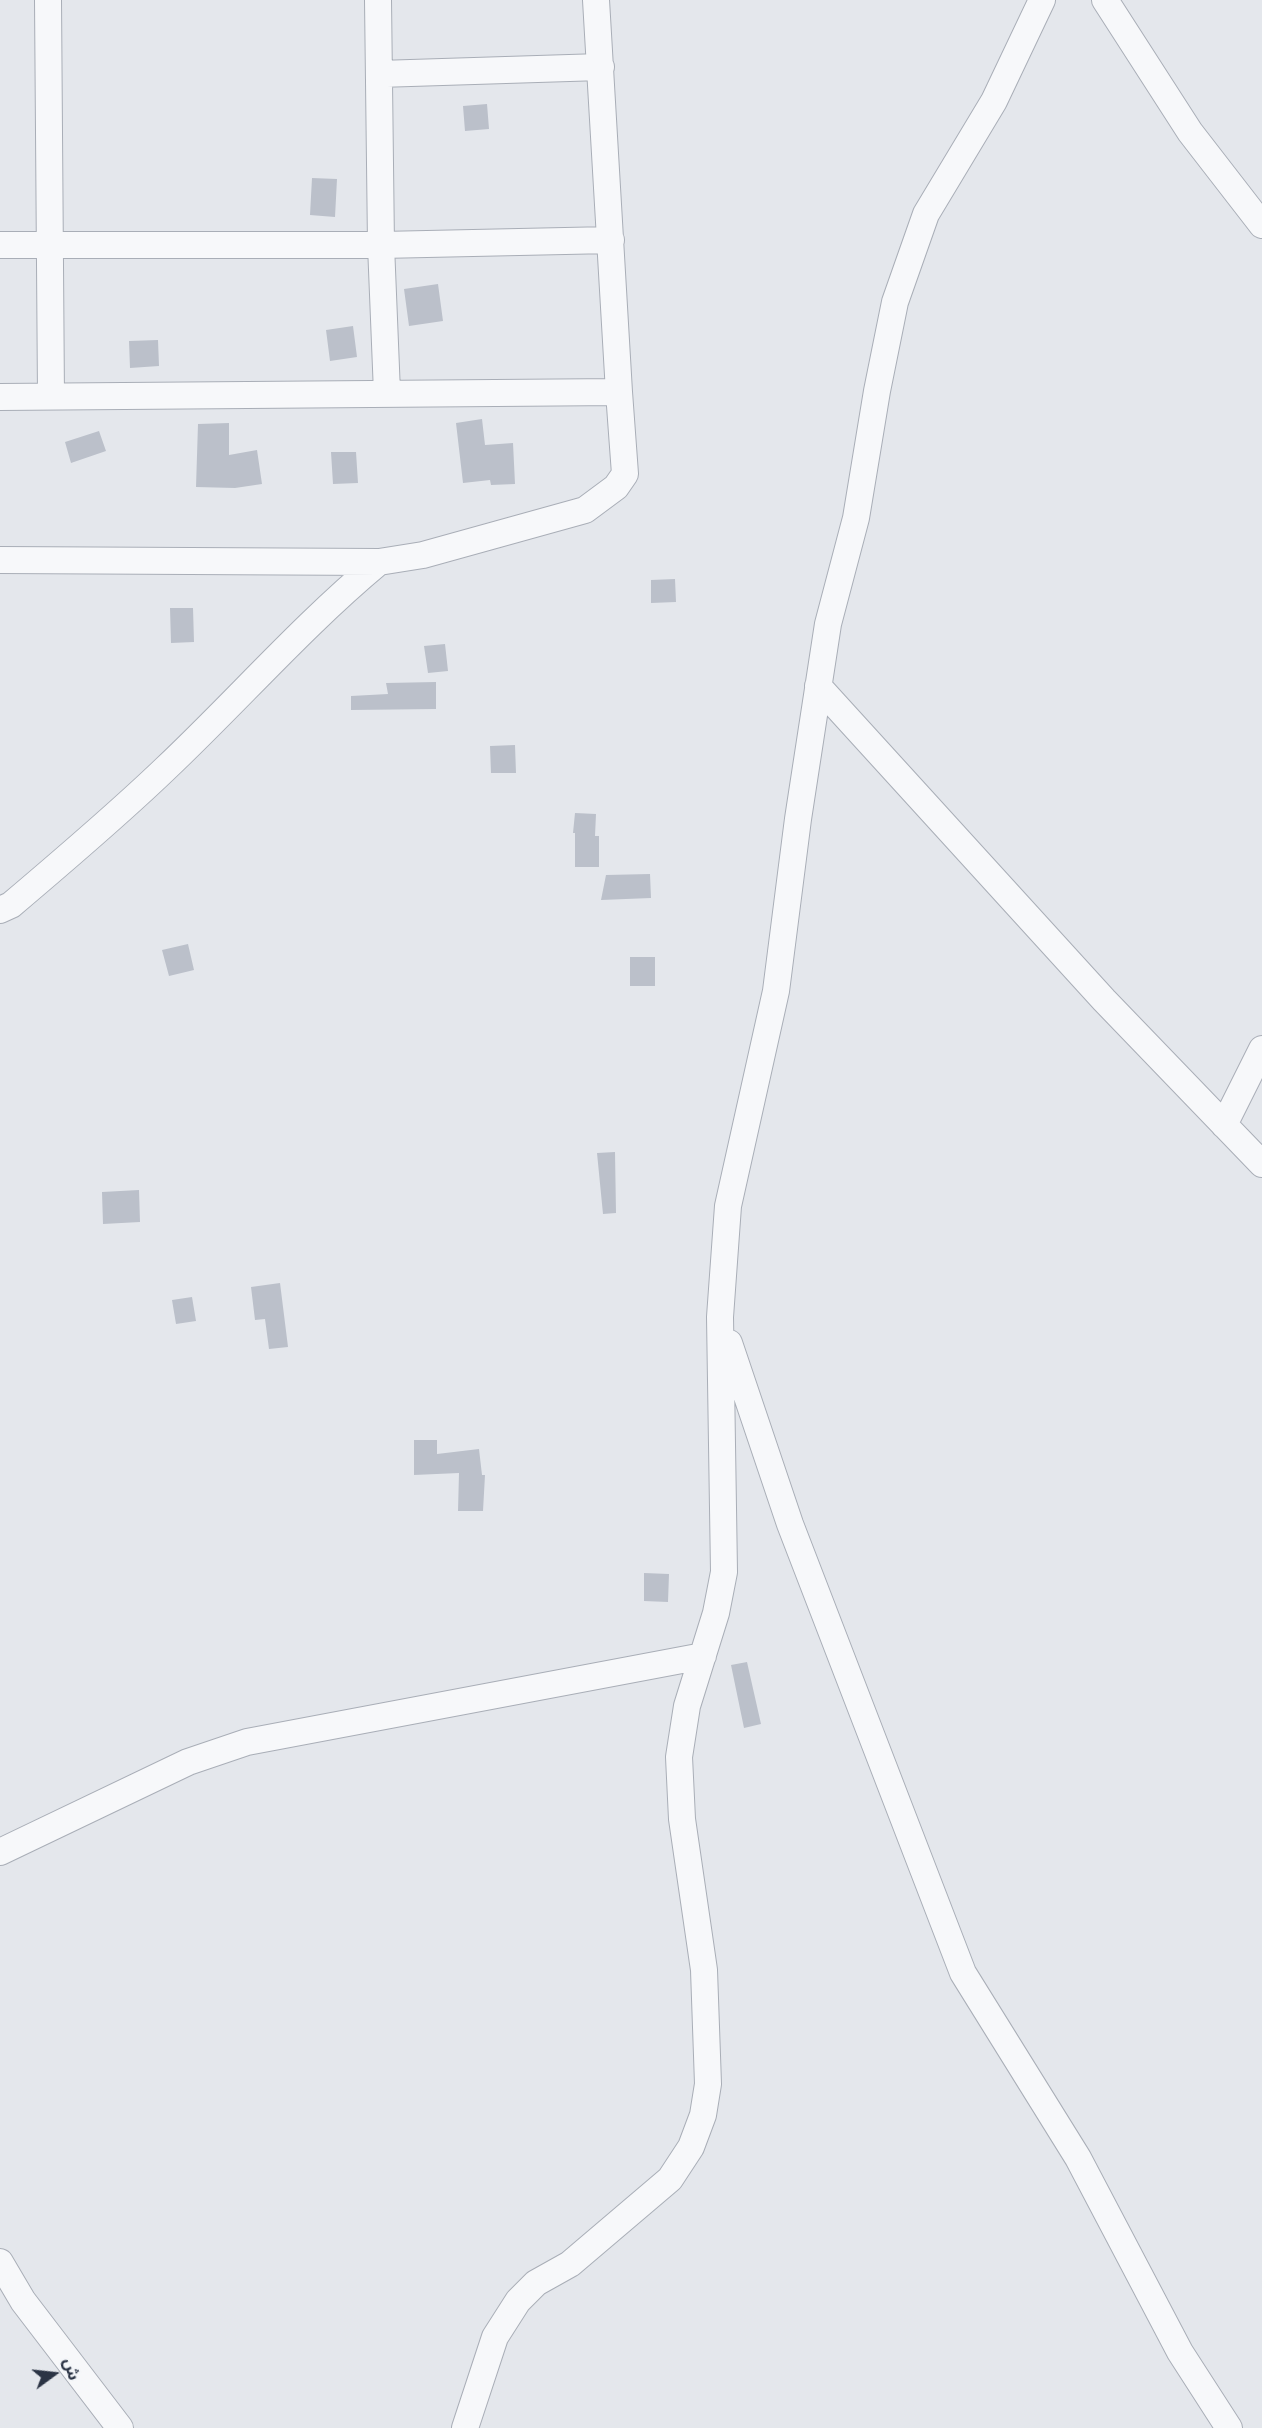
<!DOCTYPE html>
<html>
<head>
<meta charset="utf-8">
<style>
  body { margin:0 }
  #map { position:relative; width:1262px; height:2428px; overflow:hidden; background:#e4e7ec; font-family:Roboto,"Noto Sans Arabic",sans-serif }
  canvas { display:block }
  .north { position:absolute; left:24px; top:2344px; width:60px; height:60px; -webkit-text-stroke:4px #f4f6f9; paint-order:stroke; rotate:75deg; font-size:16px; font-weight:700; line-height:24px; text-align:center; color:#2b3445 }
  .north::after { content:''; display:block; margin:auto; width:21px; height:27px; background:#2b3445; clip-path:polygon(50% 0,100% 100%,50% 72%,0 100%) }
</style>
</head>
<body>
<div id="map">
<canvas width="1262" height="2428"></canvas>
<div class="north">ش</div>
</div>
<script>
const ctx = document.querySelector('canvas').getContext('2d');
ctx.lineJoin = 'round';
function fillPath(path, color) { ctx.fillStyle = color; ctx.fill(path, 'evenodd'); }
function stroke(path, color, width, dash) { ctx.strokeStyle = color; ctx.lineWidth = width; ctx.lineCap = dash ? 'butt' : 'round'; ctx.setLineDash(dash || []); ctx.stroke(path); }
const building = new Path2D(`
  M487,104L489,129L465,131L463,106Z
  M312,178L337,179L335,217L310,215Z
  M438,284L443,321L409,326L404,289Z
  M353,326L357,357L330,361L326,330Z
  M158,340L159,366L130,368L129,341Z
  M482,419L485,445L513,443L515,484L491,485L490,480L463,483L456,423Z
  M229,423V455L257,450L262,484L235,488L196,487L198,424Z
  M99,431L106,451L71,463L65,442Z
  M331,452H356L358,483L333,484Z
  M675,579L676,602L651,603V580Z
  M170,608H193L194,642L171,643Z
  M445,644L448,671L428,673L424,646Z
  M436,682V709L351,710V696L388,694L386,683Z
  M515,745L516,773H491L490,746Z
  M575,813L596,814L595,836H599V867H575V833H573Z
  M650,874L651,898L601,900L606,875Z
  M188,944L194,970L169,976L162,950Z
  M630,957H655V986H630Z
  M615,1152L616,1213L603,1214L597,1153Z
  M139,1190L140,1222L103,1224L102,1192Z
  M280,1283L288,1347L269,1349L265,1319L255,1320L251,1287Z
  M192,1297L196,1321L176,1324L172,1300Z
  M414,1440H437V1454L479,1449L482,1475H485L483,1511H458L459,1473L414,1475Z
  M644,1573L669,1574L668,1602L644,1601Z
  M747,1662L761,1724L744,1728L731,1665Z`);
const minor = new Path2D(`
  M48,0L51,396
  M378,0L381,245L387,393
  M1105,0L1190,132L1262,225
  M379,74L601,67
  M0,245H381L611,240
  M0,397L619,392
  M0,560L379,562L423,555L585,510L616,487L625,474L619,392L596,0
  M818,686L1104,1000L1262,1164
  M0,910L11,905C63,861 116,816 165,769C237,701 302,626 379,562
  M1224,1125L1262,1049
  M729,1343L790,1524L963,1973L1078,2158L1180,2352L1229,2428
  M0,1852L188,1762L247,1742L703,1656
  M0,2262L23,2301L120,2428
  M465,2428L495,2337L518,2301L536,2283L570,2264L670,2179L691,2147L703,2115L708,2084L704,1970L682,1819L679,1757L687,1706L716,1613L724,1572L720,1317L728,1206L776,991L798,819L828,624L856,518L877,391L895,302L926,214L994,101L1042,0`);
fillPath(building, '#bbc0ca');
stroke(minor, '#a9aeb7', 28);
stroke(minor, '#f7f8fa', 26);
</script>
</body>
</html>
